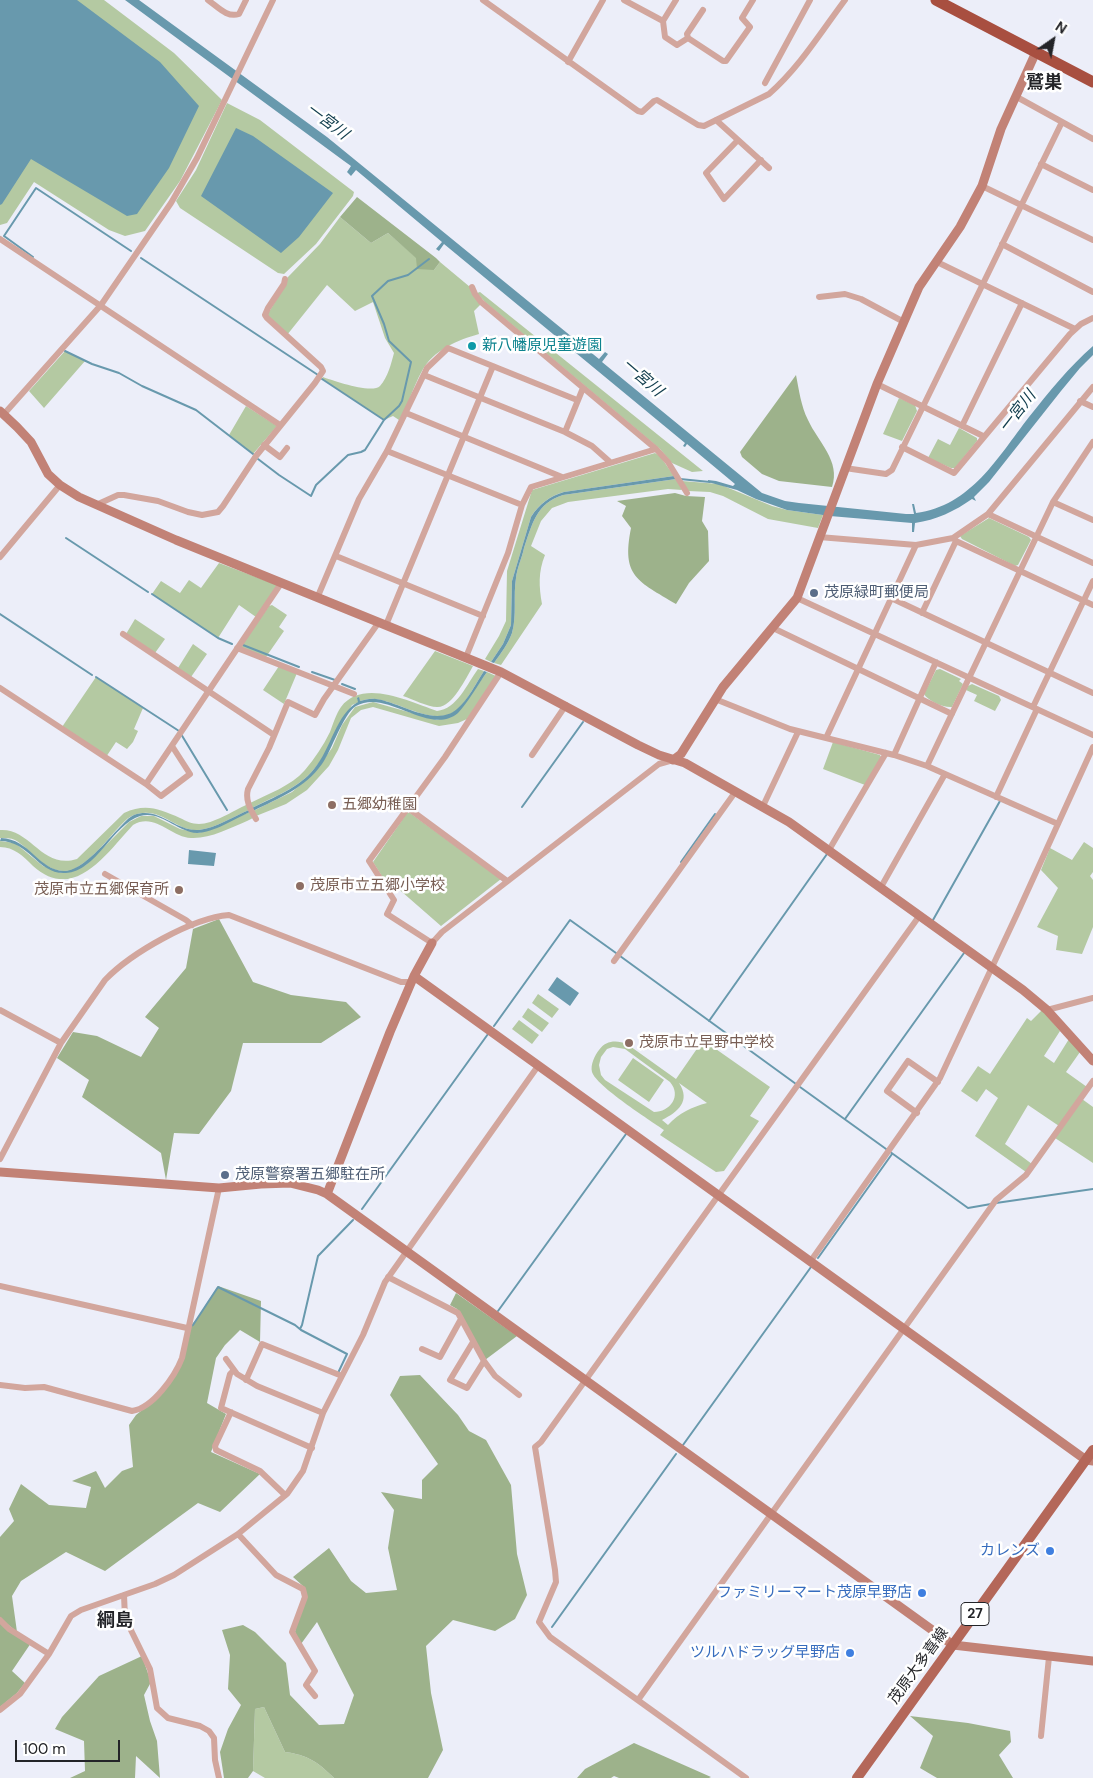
<!DOCTYPE html>
<html>
<head>
<meta charset="utf-8">
<style>
  body { margin:0 }
  #map { position:relative; width:1093px; height:1778px; overflow:hidden; background:#eceef9; font-family:"DM Sans",sans-serif }
  canvas { display:block }
  .north { position:absolute; left:1028px; top:15px; width:50px; height:50px; -webkit-text-stroke:4px #fff; paint-order:stroke; rotate:33deg; font-size:14px; font-weight:700; line-height:20px; text-align:center; color:#232428 }
  .north::after { content:''; display:block; margin:auto; width:18px; height:22px; background:#232428; clip-path:polygon(50% 0,100% 100%,50% 72%,0 100%) }
  .scale { position:absolute; left:15px; top:1740px; width:105px; height:22px; box-sizing:border-box; border:2px solid #232428; border-top:0; padding-left:6px; font-size:15px; line-height:18px; white-space:nowrap; color:#232428; -webkit-text-stroke:4px #fff; paint-order:stroke }
</style>
</head>
<body>
<div id="map">
<canvas width="1093" height="1778"></canvas>
<div class="north">N</div>
<div class="scale">100 m</div>
</div>
<script>
const ctx = document.querySelector('canvas').getContext('2d');
ctx.lineJoin = 'round';
function fillPath(path, color) { ctx.fillStyle = color; ctx.fill(path, 'evenodd'); }
function stroke(path, color, width, dash) { ctx.strokeStyle = color; ctx.lineWidth = width; ctx.lineCap = dash ? 'butt' : 'round'; ctx.setLineDash(dash || []); ctx.stroke(path); }
function write(font, color, halo, rows, align = 'center') {
  ctx.font = font + ' "DM Sans","Noto Sans JP",sans-serif'; ctx.lineWidth = 5; ctx.setLineDash([]); ctx.textBaseline = 'middle'; ctx.strokeStyle = halo; ctx.fillStyle = color; for (const [text, x, y, turn = 0] of rows) {
    ctx.save(); ctx.translate(x, y); ctx.rotate((+turn || 0) * Math.PI / 180); ctx.textAlign = isNaN(turn) ? turn : align; if (halo) ctx.strokeText(text, 0, 0); ctx.fillText(text, 0, 0); ctx.restore();
  }
}
const green = new Path2D(`
  M0,0H104L174,53L222,100L180,181L145,231L125,236L109,230L34,182L7,223L0,225Z
  M227,103L260,120L354,192L353,196L316,244L284,274L278,273L180,208L176,201L196,170Z
  M340,217L371,243L388,233L417,258L434,270L440,262L470,287L481,304L474,311L479,334C458,340 433,350 422,371C413,387 409,404 399,420L393,416L384,420L322,379L323,377C334,381 372,394 380,386C388,377 391,364 394,353L385,338L373,302L355,311L327,285L287,335L267,315L285,286L288,277L320,244Z
  M480,292L703,471L692,472L672,463L660,449L485,302L477,293Z
  M65,351L85,361L44,408L29,391Z
  M899,398L915,405L917,411L902,441L883,434Z
  M246,406L277,426L253,454L229,435Z
  M959,428L977,438V441L955,468H951L928,458L938,439L950,445Z
  M655,453L660,456L674,476L564,492C551,495 538,505 531,517L512,581L511,625L503,644L491,662L485,659L499,636L506,621L507,571L532,490Z
  M676,479L682,490L668,489L568,502L552,508L541,521L531,546L545,555C538,572 539,587 542,604L501,665L494,663C501,653 508,644 512,633C517,615 513,596 516,578C517,568 522,558 524,548C532,525 536,503 563,495Z
  M682,481L719,484L772,506L787,510L823,515L818,528L768,519L723,496L710,492L688,491Z
  M989,518L1029,537L1031,540L1018,565L1015,566L962,539L960,536Z
  M219,563L277,585L256,617L239,605L218,638L152,594L161,581L180,593L189,580L201,588Z
  M272,605L287,615L279,627L284,631L266,657L240,647L269,606Z
  M135,619L165,639L155,653L126,634Z
  M193,644L207,654L191,677L178,668Z
  M435,651L473,666C466,678 452,708 437,707C428,707 412,699 403,696Z
  M279,666L297,673L284,704L263,690Z
  M478,669L484,671C476,683 468,700 457,710C435,728 399,701 375,699C370,698 365,700 360,701L357,698L359,702L352,705C338,728 324,764 303,780C288,792 269,799 252,808L250,803C268,794 291,786 305,770C315,758 323,746 330,732C333,724 336,714 341,707C363,678 410,702 437,711C457,709 467,684 478,669Z
  M940,669L961,679L959,681L963,684L952,707C944,708 928,701 924,694L936,670Z
  M487,672L496,676L467,719L458,723L439,726L373,707L361,710L351,718L338,750L329,766L307,790L286,804L256,816L253,811L292,792L314,773L332,748L342,725L355,707L373,702L437,720L458,712Z
  M96,677L143,708L134,729L138,731L133,742L127,749L116,742L106,757L62,727Z
  M972,684L999,696L1001,700L995,711L974,701L977,695L966,690L968,686Z
  M833,742L880,755L881,757L865,785L823,769Z
  M246,805L249,810C234,816 216,828 199,830C175,832 161,805 134,815C128,817 123,823 119,827C106,841 83,872 63,871C43,870 31,849 15,840C11,838 5,838 0,838V830C31,828 42,870 77,859L124,813C146,803 159,809 180,818C186,821 192,824 199,824C213,824 233,811 246,805Z
  M250,812L253,818L247,821C230,828 210,839 191,838C170,837 155,812 133,825C106,854 74,903 33,866C23,856 14,847 0,847V841L15,843L43,866L61,873L86,865L129,822L141,816H154L180,829L199,833Z
  M407,813H410L501,879L441,926L394,885L390,889L373,862Z
  M1084,842L1093,848V872L1090,876L1093,880V927L1082,954L1056,950L1058,936L1037,927L1058,888L1041,870L1050,848L1072,860Z
  M538,994L559,1009L552,1018L532,1003Z
  M528,1008L549,1023L542,1032L522,1017Z
  M1042,1010L1060,1031L1044,1056L1054,1063L1069,1039L1080,1052L1066,1072L1087,1087L1059,1126L1028,1105L1005,1144L1032,1164L1026,1172L975,1136L998,1098L986,1089L977,1102L961,1091L978,1066L990,1074L1027,1018L1031,1021Z
  M519,1020L539,1035L532,1044L512,1029Z
  M703,1040L770,1087L750,1116L759,1121L724,1171L716,1172L660,1135L664,1130C650,1120 596,1086 592,1072C590,1065 595,1055 599,1050C606,1040 617,1040 627,1044L676,1079ZM613,1047L625,1049L670,1082C682,1096 670,1112 654,1112L605,1080L601,1075L599,1065L601,1057L607,1049ZM679,1083L707,1103C692,1107 679,1113 668,1125L662,1120C678,1112 691,1101 679,1083Z
  M633,1058L664,1080L649,1102L618,1080Z
  M1082,1099L1093,1107V1163L1055,1138Z
  M264,1707L285,1752C308,1755 318,1762 334,1778H265L253,1771L255,1709Z`);
const forest = new Path2D(`
  M357,197L436,258L440,262L434,270L417,269L416,258L388,233L371,243L340,217Z
  M796,375C799,390 801,406 808,420C818,442 841,461 832,487L779,481L762,474L742,457L740,452Z
  M675,493L686,496L705,497L702,521L708,531L709,561L689,583L676,604C638,581 621,577 631,528L622,516L626,506L617,501Z
  M219,919L253,982L291,995L346,1002L361,1017L321,1043H243L231,1091L199,1134L174,1133L166,1180L161,1153L82,1097L89,1080L57,1058L73,1032L97,1036L141,1057L159,1028L145,1017L186,968L193,929Z
  M218,1286L261,1301L260,1342L240,1330L225,1345L216,1358L207,1403L226,1414L211,1452L260,1474L220,1512L198,1503L105,1571L66,1552L21,1581L12,1596L17,1632L0,1618V1537L14,1521L9,1509L21,1484L49,1505L86,1508L91,1487L72,1481L96,1471L105,1488L122,1471L133,1467L129,1425L136,1415L156,1399L172,1380L191,1325L196,1320Z
  M456,1293L517,1336L485,1360L457,1309L450,1305Z
  M420,1375L458,1415L469,1431L486,1440L511,1485L517,1554L527,1595L515,1619L495,1631L453,1620L426,1646L431,1693L443,1750L428,1778H334C318,1762 308,1755 285,1752L264,1707L255,1709L253,1771L248,1778H224L220,1752L228,1729L241,1705L228,1689L230,1655L222,1630L243,1625L255,1632L286,1663L290,1695L319,1725L344,1724L354,1695L317,1622L301,1644L295,1632L304,1587L293,1577L329,1548L351,1581L366,1593L397,1590L388,1548L394,1510L381,1492L422,1499V1480L438,1464L390,1395L400,1376Z
  M0,1623L31,1643L12,1671L25,1683L17,1693L0,1707Z
  M142,1656L151,1682L144,1695L150,1721L157,1741L160,1778L136,1756L135,1778H70L85,1771L84,1741L55,1729L62,1717L99,1676Z
  M910,1716L968,1723L1010,1731L1011,1742L999,1755L1013,1778H937L920,1768L933,1736Z
  M634,1743L711,1777L709,1778H619L614,1776L611,1778H577L585,1769Z`);
const water = new Path2D(`
  M0,0H77L160,62L199,106L169,168L137,214L127,216L31,159L2,204L0,205Z
  M125,0H139L327,137L599,359L605,352L608,354L602,362L762,493L785,501L799,503L906,514H914L912,504H914L916,513C971,506 998,457 1029,417C1049,392 1069,367 1093,346V355L1080,368L1061,391L989,482L974,497L976,501L972,499C955,511 936,520 915,523L914,532H912V523L830,516L787,510L756,499L737,490L708,482V480L716,481L733,486L735,484L687,444L685,447L683,446L685,443L444,244L439,251L436,249L442,242L356,170L351,176L347,172L351,166L344,161Z
  M236,128L253,136L333,193L299,237L281,253L201,196Z
  M674,476L676,479L563,495C536,503 532,525 524,548C522,558 517,568 516,578C513,596 517,615 512,633C508,644 501,653 494,663L491,662L503,644L511,625L512,581L531,517C539,504 550,496 564,492Z
  M484,671L487,672C479,683 467,704 458,713C429,737 387,688 356,706C343,714 332,750 322,764C305,788 279,798 253,811L252,808C274,797 299,788 314,769C331,749 336,714 358,702L357,698L359,697L360,701C365,700 370,698 376,699C400,702 435,728 457,709C468,700 476,683 484,671Z
  M249,810L250,812C236,818 213,833 197,833C177,832 161,810 140,816C113,824 96,872 66,873C38,875 30,841 0,841L1,838C30,839 38,870 64,871C83,871 107,840 120,827C124,823 129,817 134,815C160,806 175,832 199,830C216,828 234,816 249,810Z
  M189,850L216,853L214,866L188,864Z
  M557,977L579,993L570,1006L548,990Z`);
const stream = new Path2D(`
  M33,257L4,236L36,188L131,251
  M141,258L318,375
  M65,351L92,364L119,373L142,386L196,410L253,454
  M322,379L384,420
  M258,459L279,475L311,496L316,485L348,455L361,452L365,450L384,420L399,406L402,401L411,362L389,341L384,324L372,296L388,281L408,275L429,259
  M680,479L710,482
  M66,538L148,592
  M152,594L218,638L232,644
  M0,614L92,675
  M243,645L299,667
  M312,672L335,680
  M96,677L179,731
  M342,684L355,689
  M181,734L227,810
  M522,807L583,722
  M681,862L715,814
  M933,920L1000,801
  M620,956L796,1084
  M709,1021L827,854
  M494,1026L570,920L616,953
  M800,1087L968,1208L991,1204
  M845,1119L964,953
  M996,1203L1093,1189
  M362,1209L488,1034
  M818,1258L892,1154
  M498,1311L626,1134
  M190,1326L193,1325L218,1287L220,1288L295,1325L301,1330L347,1354L338,1373
  M300,1329L302,1325L318,1256L353,1220
  M683,1445L811,1267
  M552,1627L676,1454`);
const street = new Path2D(`
  M208,0C218,7 227,18 239,14L246,0
  M483,0L638,111L642,112L654,101L657,100L698,125L704,126L769,94C799,68 821,32 845,0
  M624,0L663,21L676,0
  M663,21L665,37L677,45L688,38L687,34L703,10
  M688,38L723,61H726L750,27L742,18L753,0
  M568,62L603,0
  M765,83L810,0
  M1015,96L1093,139
  M716,120L769,168
  M738,140L706,173L724,199L761,160
  M1041,164L1093,190
  M982,186L1093,240
  M0,239L280,425
  M1002,244L1093,292
  M937,262L1075,329
  M472,287L475,294L481,302L656,449L668,462L687,493
  M819,297L845,294L861,299L904,322
  M424,375L565,432L592,446L610,462
  M877,384L983,436
  M1080,401L1093,407
  M406,413L562,477
  M4,414L101,305L171,203L197,158L273,0
  M962,426L1022,303
  M565,432L583,388
  M264,445L280,457L287,448
  M902,447L954,473L1070,334L1081,324L1093,318
  M387,451L522,505
  M845,468L886,474L892,470L1062,122
  M1053,502L1093,520
  M96,505L118,495H124L158,501L188,512L202,515L218,512L223,506L256,456L315,383L323,371L321,367L267,318L265,315L268,308L284,284L285,279
  M988,514L1093,563
  M819,537L916,545L953,538L988,514L1093,387
  M953,538L956,541L1093,605
  M336,556L483,616
  M0,557L60,485
  M318,596L359,499L387,451L427,368L448,348L577,400
  M797,598L1093,735
  M891,598L1093,693
  M922,613L956,541
  M386,625L493,366
  M773,628L952,714
  M123,634L274,735
  M237,648L354,694
  M466,657L508,553L522,505L531,487L656,449
  M501,672L445,757L369,861L394,900L387,914L432,943L442,932L659,764L673,760
  M0,688L146,784L161,796L190,774L172,746
  M715,699L790,729L894,755L927,766L1058,824
  M1033,707L1093,581
  M826,738L916,545
  M532,755L566,705
  M894,755L936,662
  M927,766L1053,502L1093,442
  M146,784L282,582
  M996,797L1037,709
  M763,806L798,732
  M408,808L507,881
  M256,819C250,809 245,800 248,789L269,748L288,702L315,715L324,699L379,622
  M829,850L886,753
  M105,874L186,920L192,925
  M881,887L945,774
  M614,961L736,791
  M0,1010L61,1043
  M1047,1010L1093,998
  M917,1113L887,1091L908,1061L938,1082
  M0,1159L61,1043L105,980C131,953 192,918 229,915L401,982H412
  M810,1262L940,1078L1017,914L1093,747
  M388,1277L458,1313L484,1361L495,1376L519,1395
  M0,1286L187,1328
  M473,1342L450,1380L467,1388L484,1361
  M422,1349L440,1357L461,1319
  M226,1359L237,1374L257,1386L323,1413
  M234,1370L230,1374L221,1408L312,1448
  M246,1380L262,1344L342,1376
  M0,1385L25,1388L44,1387L132,1411C153,1408 175,1376 182,1358L219,1188
  M231,1412L215,1446L216,1450L260,1471L285,1495
  M238,1534L276,1575L303,1589L305,1597L292,1632L315,1671L306,1685L315,1696
  M124,1595L125,1618L150,1669L157,1708L168,1718L200,1726L209,1731L214,1738L215,1760L219,1778
  M0,1620L9,1629L49,1654
  M638,1700L996,1200L1026,1175L1093,1081
  M0,1710L20,1694L49,1654L71,1616L81,1610L155,1584L174,1575L238,1534L287,1494L303,1471L323,1413L363,1335L385,1282L538,1066
  M1041,1736L1049,1657
  M746,1778L550,1637L539,1622L556,1582L555,1570L535,1447L541,1442L920,915`);
const secondary = new Path2D(`
  M0,411L17,427L31,442L48,474L60,485L79,497L176,540L501,672L638,745L659,755L685,763L789,822L1023,990L1047,1010L1093,1061
  M673,760L681,754L723,687L797,598L877,384L919,287L960,227L982,186L1001,129L1036,52
  M414,976L1086,1460L1093,1461
  M0,1172L219,1188L261,1184L290,1183L318,1190L327,1194L953,1645L1093,1661
  M327,1194L390,1032L414,976L432,943`);
const primary = new Path2D(`
  M857,1778L1093,1450`);
const highway = new Path2D(`
  M936,0L1093,82`);
const markers = [
  [472,346,5,"#0f9aa8"],
  [814,593,5,"#5c6f8a"],
  [332,805,5,"#8d6e63"],
  [300,886,5,"#8d6e63"],
  [179,890,5,"#8d6e63"],
  [629,1043,5,"#8d6e63"],
  [225,1175,5,"#5c6f8a"],
  [1050,1551,5,"#3f7fe0"],
  [922,1593,5,"#3f7fe0"],
  [850,1653,5,"#3f7fe0"]
];
const shields = [
  [975,1614,28]
];
const shieldNames = [
  ["27",975,1614]
];
const cultureNames = [
  ["新八幡原児童遊園",482,346]
];
const serviceNames = [
  ["茂原緑町郵便局",824,593],
  ["茂原警察署五郷駐在所",235,1175]
];
const educationNames = [
  ["五郷幼稚園",342,805],
  ["茂原市立五郷小学校",310,886],
  ["茂原市立五郷保育所",169,890,"right"],
  ["茂原市立早野中学校",639,1043]
];
const shopNames = [
  ["カレンズ",1040,1551],
  ["ファミリーマート茂原早野店",912,1593],
  ["ツルハドラッグ早野店",840,1653]
];
const streetNames = [
  ["茂原大多喜線",919,1666,-54]
];
const waterNames = [
  ["一宮川",327,122,37],
  ["一宮川",642,378,41],
  ["一宮川",1018,412,-52]
];
const quarterNames = [
  ["鷲巣",1044,83],
  ["綱島",115,1621]
];
fillPath(green, '#b4c9a2');
fillPath(forest, '#9db28b');
fillPath(water, '#6899ad');
stroke(stream, '#6899ad', 2);
stroke(street, '#d2a69d', 6);
stroke(secondary, '#c28276', 9);
stroke(primary, '#b46759', 10);
stroke(highway, '#a84f40', 11);
for (const [x, y, r, color] of markers) { const dot = new Path2D(); dot.arc(x, y, r, 0, 2 * Math.PI); ctx.fillStyle = color; ctx.fill(dot); stroke(dot, '#fff', 2); }
for (const [x, y, w] of shields) { const box = new Path2D(); box.roundRect(x - w / 2, y - 11.5, w, 23, 4); ctx.fillStyle = '#fff'; ctx.fill(box); stroke(box, '#232428', 1); }
write('bold 14px', '#232428', null, shieldNames);
write('15px', '#0d838f', '#fff', cultureNames, 'left');
write('15px', '#4e5e75', '#fff', serviceNames, 'left');
write('15px', '#785e54', '#fff', educationNames, 'left');
write('15px', '#366cbe', '#fff', shopNames, 'right');
write('15px', '#232428', '#fff', streetNames);
write('italic 16px', '#103c4c', '#fff', waterNames);
write('bold 18px', '#232428', '#fff', quarterNames);
</script>
</body>
</html>
